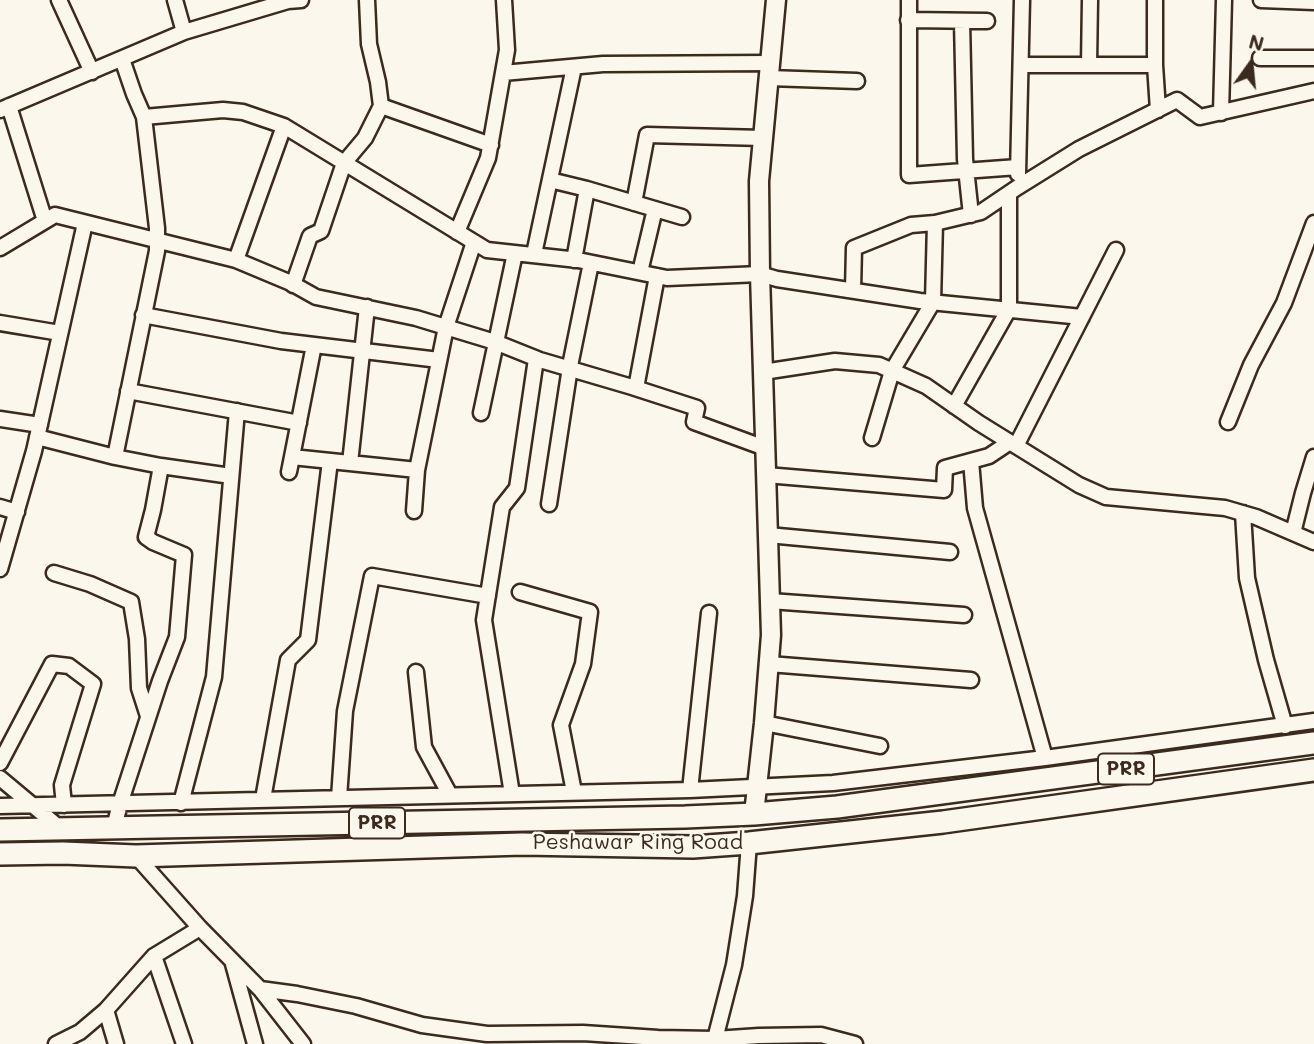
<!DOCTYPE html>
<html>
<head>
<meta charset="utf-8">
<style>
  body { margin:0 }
  #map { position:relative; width:1314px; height:1044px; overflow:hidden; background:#fbf7ec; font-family:Mali,sans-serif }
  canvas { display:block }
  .north { position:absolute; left:1216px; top:28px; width:70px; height:70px; -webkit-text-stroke:5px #fbf7ec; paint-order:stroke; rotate:15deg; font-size:19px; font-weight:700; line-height:28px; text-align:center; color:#3b2a1e }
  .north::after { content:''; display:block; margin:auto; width:24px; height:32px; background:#3b2a1e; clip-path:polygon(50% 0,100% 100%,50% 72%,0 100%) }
</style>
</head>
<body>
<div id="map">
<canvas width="1314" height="1044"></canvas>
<div class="north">N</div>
</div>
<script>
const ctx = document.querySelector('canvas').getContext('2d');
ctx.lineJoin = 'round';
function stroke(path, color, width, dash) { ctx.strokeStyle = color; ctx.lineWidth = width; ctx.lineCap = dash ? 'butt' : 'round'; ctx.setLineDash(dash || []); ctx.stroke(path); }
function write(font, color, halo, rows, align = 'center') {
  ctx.font = font + ' Mali,sans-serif'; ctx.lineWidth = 5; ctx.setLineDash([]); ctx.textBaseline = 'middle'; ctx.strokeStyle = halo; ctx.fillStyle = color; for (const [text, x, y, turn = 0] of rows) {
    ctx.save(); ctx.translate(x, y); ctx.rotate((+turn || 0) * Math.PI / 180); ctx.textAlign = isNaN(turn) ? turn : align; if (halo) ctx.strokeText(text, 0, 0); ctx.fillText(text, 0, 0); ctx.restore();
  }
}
const minor = new Path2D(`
  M59,0L92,72
  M175,0L184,32
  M909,0V175L1018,167
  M1155,0V65L1158,110
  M1261,0L1314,2
  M908,20L987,21
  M962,21L965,159L971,215
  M1260,58H1314
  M1021,65H1155
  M1089,65L1090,0
  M503,73L603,64L770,63
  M769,78L857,81
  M9,106L45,221
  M381,106L491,145
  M0,110L184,32L288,1L301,0
  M1221,113L1224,0
  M144,117L223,110L243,112L284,126L487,250L578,260L667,278L760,274L777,279L920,301L1082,317
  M1018,174L1022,0
  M550,180L587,189L682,217
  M634,203L647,135L763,138
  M457,232L488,158L507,50L504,0
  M0,248L55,215L236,260L291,283L316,297L416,318L495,342L540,360L632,387L697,408L694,422L765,448
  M534,254L574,67
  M236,260L284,126
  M574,260L587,189
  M640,272L655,209
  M293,285L310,236L321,231L344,163L365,138L381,106L378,82L369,44L367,0
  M853,290L854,248L911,225L935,223L981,212L1018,187L1079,149L1177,100L1200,117L1314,91
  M143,315L281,341L439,360
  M0,323L60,333
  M763,372L835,361L879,365L926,386L979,423L1079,485L1106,497L1225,508L1256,517L1314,542
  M636,388L657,276
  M128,391L299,423
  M954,406L1009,309V193
  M481,413L515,253
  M0,419L40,425
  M1228,422L1251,365L1284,303L1314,223
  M37,437L115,457L161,466L231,476
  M872,438L892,371L933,302L935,223
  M1016,446L1116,250
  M115,457L157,251V228L144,117L134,94L122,59
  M292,457L417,470
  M971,461L975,508L1045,758
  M350,463L367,307
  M289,472L314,345
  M766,475L944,490L945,468L989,456L1010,442
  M549,504L571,361L591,263
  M0,507L17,512
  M414,511L417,470L446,327L474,242
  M1243,513L1247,578L1266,660L1285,726
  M1293,533L1303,493L1314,457
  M768,535L950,552
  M0,569L34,451L85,223
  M54,573L90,584L131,602L137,639L139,688L148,716
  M520,592L590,612L583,664L561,725L574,792
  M770,601L964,615
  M769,664L971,680
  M416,672L424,747L450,795
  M764,723L880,746
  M0,763L52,664L69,666L93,684L62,785L64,805
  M0,778L61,829
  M690,790L709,613
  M512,794L484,620L502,507L517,488L536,359
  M339,798L345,711L372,576L488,596
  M263,799L288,660L308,640L330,461
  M181,803L214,677L237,411
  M0,806L690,790L833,783L1045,758L1314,721
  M114,827L120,804L160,681L177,637L184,555L153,542L146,537L153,510L161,466
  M136,856L200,928L260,989L297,994L356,1006L422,1025L487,1034L583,1033L658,1038L715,1039L759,1036L821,1035L855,1044
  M154,956L184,1044
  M233,964L255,1044
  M260,989L303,1044
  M106,1010L116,1044
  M56,1044L80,1032L106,1010L154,956L200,928
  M711,1044L715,1039L734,965L745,896L749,843`);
const major = new Path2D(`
  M754,814L764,723L771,635L760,274L759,181L776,0`);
const highway = new Path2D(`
  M0,830L685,817L754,814L837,807L1314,743
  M0,854L63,853L136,856L522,844L693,847L749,843L943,822L1314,770`);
const shields = [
  [1126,769,56],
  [377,823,56]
];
const shieldNames = [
  ["PRR",1126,769],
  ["PRR",377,823]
];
const streetNames = [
  ["Peshawar Ring Road",638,843]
];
stroke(minor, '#3b2a1e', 19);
stroke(major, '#3b2a1e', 23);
stroke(highway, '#3b2a1e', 26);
stroke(minor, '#fbf7ec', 14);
stroke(major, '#fbf7ec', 18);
stroke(highway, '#fbf7ec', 21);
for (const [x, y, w] of shields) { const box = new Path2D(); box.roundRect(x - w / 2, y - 15.5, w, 31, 5); ctx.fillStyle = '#fbf7ec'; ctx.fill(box); stroke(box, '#3b2a1e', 2); }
write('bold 19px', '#3b2a1e', null, shieldNames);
write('21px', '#3b2a1e', '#fbf7ec', streetNames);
</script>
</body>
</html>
